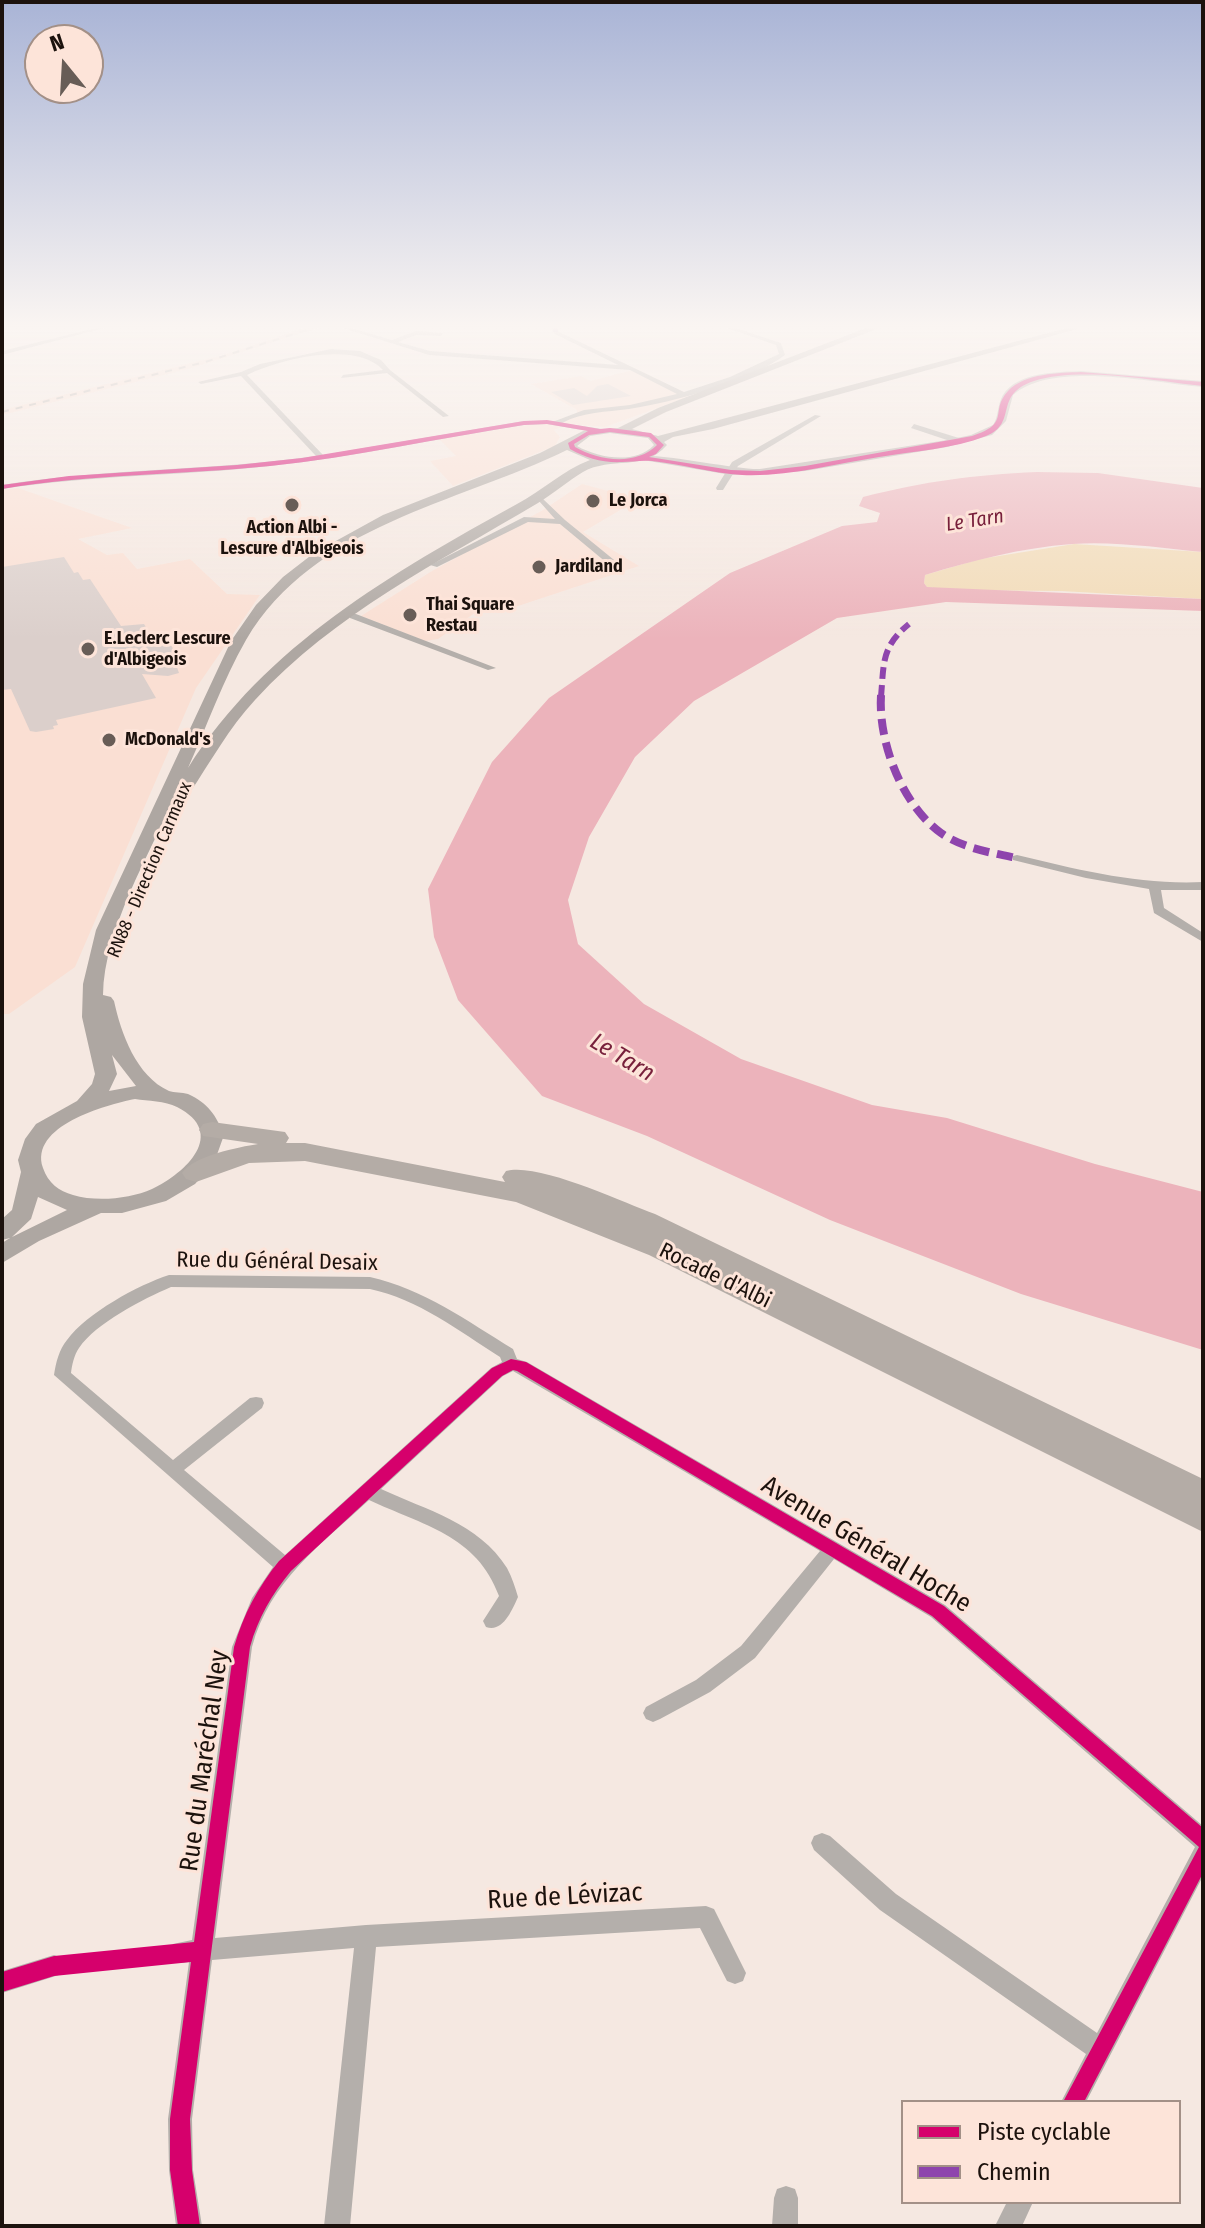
<!DOCTYPE html>
<html>
<head>
<meta charset="utf-8">
<style>
  body { margin:0 }
  #map { position:relative; width:1205px; height:2228px; overflow:hidden; background:#f5e8e1; font-family:"Fira Sans Condensed",sans-serif }
  canvas { display:block }
  .frame { position:absolute; inset:0; border:4px solid #1c120d; pointer-events:none }
  .legend { position:absolute; left:901px; top:2100px; width:280px; height:104px; box-sizing:border-box; background:#fde4d9; border:2px solid #a39087; margin:0; padding:10px 14px; list-style:none; font-size:24px; color:#1c120d }
  .legend li { display:flex; align-items:center; gap:16px; height:40px }
  .legend b { width:40px; border:2px solid #a39087 }
  .north { position:absolute; left:24px; top:24px; width:80px; height:80px; box-sizing:border-box; background:#fde4d9; border:2px solid #a39087; border-radius:50%; rotate:342deg; font-size:22px; font-weight:700; line-height:32px; text-align:center; color:#1c120d }
  .north::after { content:''; display:block; margin:auto; width:28px; height:36px; background:#685d57; clip-path:polygon(50% 0,100% 100%,50% 72%,0 100%) }
</style>
</head>
<body>
<div id="map">
<canvas width="1205" height="2228"></canvas>
<div class="frame"></div>
<ul class="legend">
<li><b style="height:10px;background:#d6006c"></b>Piste cyclable</li>
<li><b style="height:10px;background:#8e44ad"></b>Chemin</li>
</ul>
<div class="north">N</div>
</div>
<script>
const ctx = document.querySelector('canvas').getContext('2d');
ctx.lineJoin = 'round';
function fillPath(path, color) { ctx.fillStyle = color; ctx.fill(path, 'evenodd'); }
function stroke(path, color, width, dash) { ctx.strokeStyle = color; ctx.lineWidth = width; ctx.lineCap = dash ? 'butt' : 'round'; ctx.setLineDash(dash || []); ctx.stroke(path); }
function write(font, color, halo, rows, align = 'center') {
  ctx.font = font + ' "Fira Sans Condensed",sans-serif'; ctx.lineWidth = 6; ctx.setLineDash([]); ctx.textBaseline = 'middle'; ctx.strokeStyle = halo; ctx.fillStyle = color; for (const [text, x, y, turn = 0] of rows) {
    ctx.save(); ctx.translate(x, y); ctx.rotate((+turn || 0) * Math.PI / 180); ctx.textAlign = isNaN(turn) ? turn : align; if (halo) ctx.strokeText(text, 0, 0); ctx.fillText(text, 0, 0); ctx.restore();
  }
}
const built = new Path2D(`
  M304,328H318L192,368L2,415V410L223,355Z
  M637,369L691,396L605,427L567,424L554,430L560,437L555,446L453,486L430,461L456,456L439,439L577,417V410L531,384L581,376L590,381Z
  M582,484L639,499L583,532L639,566L515,607L496,598L438,639L425,641L361,616L432,571L543,510Z
  M18,488L132,528L78,539L107,555L123,553L137,569L190,559L227,594L260,595L196,688L75,967L9,1014H2V490Z`);
const green = new Path2D(`
  M1074,544L1203,552V599L1061,591L946,590L927,587L924,583L925,575L980,559Z`);
const water = new Path2D(`
  M1037,472L1098,473L1203,488V552C1160,548 1115,541 1072,544C1021,548 974,560 925,575L924,583L927,587L1203,599V611L946,602L837,618L694,701L635,757L589,837L568,900L578,944L644,1004L741,1059L872,1105L947,1118L1095,1164L1203,1192V1350L1021,1294L830,1220L647,1136L542,1096L458,1000L434,937L428,889L492,762L549,698L730,573L842,526L877,522L880,513L859,506L863,497C927,481 972,475 1037,472Z`);
const building = new Path2D(`
  M608,384L631,396L573,405L551,392L574,388L587,396L597,386Z
  M64,557L74,573L78,572L83,580L90,579L121,626L144,624L154,640L167,639L179,658L174,659L179,673L168,676L142,674L156,698L56,720L58,725L53,726L54,729L36,732L30,731L11,689L2,690V567Z`);
const street = new Path2D(`
  M96,328H104L2,355V351Z
  M343,328H351L392,340L416,331L443,333L441,336L416,335L398,342L430,351L618,365L553,333L555,330L684,392L730,377L779,354L776,345L727,328H735L781,343L785,355C749,382 673,402 629,409C606,412 583,412 562,423L602,429L599,433L547,424L524,425C439,438 355,457 270,466C181,476 91,475 2,489V485C106,468 212,471 316,456L241,376L201,384L198,382L241,372L260,364L331,349L360,351L381,360L390,370L449,416L443,417L387,373L341,378L343,375L383,370C356,340 279,359 247,375L323,455L524,421H555L584,410L630,405L677,394L630,370L429,355Z
  M815,415L821,416L738,466L723,490H717L716,488L732,462Z
  M914,424L962,439L963,441L956,443L911,428Z
  M543,499L565,520L619,564V568H613L560,524L528,522L437,567L430,565L524,517L555,519L539,501Z
  M350,614H356L496,668L488,670L350,618Z
  M1017,855C1079,870 1139,885 1203,882V890H1161L1164,908L1203,933V942L1154,913L1149,889L1086,878L1013,860V856Z
  M169,1275L370,1277C424,1289 467,1321 513,1349L517,1359L527,1362L945,1605L1203,1826V1876L1086,2102H1061L1086,2054L880,1910L814,1850L811,1843L814,1836L822,1833L830,1836L896,1894L1097,2033L1195,1847L931,1617L834,1559L755,1658L710,1692L660,1719L653,1722L646,1719L643,1713L646,1707L696,1680L741,1646L820,1551L513,1371L503,1376L381,1489C426,1510 479,1523 507,1568C512,1577 515,1587 518,1597C512,1610 503,1633 486,1627L483,1621L499,1596C477,1535 422,1525 369,1500C321,1545 270,1580 252,1647L215,1938L366,1925L706,1906L714,1909L746,1973L743,1981L735,1984L727,1981L700,1928L376,1947L350,2226H324L354,1948L212,1960L192,2119L193,2170L202,2226H176L169,2170L168,2119L189,1962L181,1963L173,1960L170,1952L173,1944L192,1940L232,1647L252,1598L273,1567L54,1375C56,1362 59,1350 67,1340C87,1313 138,1285 169,1275ZM171,1287L370,1289C418,1299 459,1331 500,1357L502,1362L491,1368L285,1555L184,1470L262,1408L264,1403L262,1398L256,1397L250,1398L173,1460L71,1373C72,1365 74,1355 79,1348C96,1323 143,1299 171,1287Z
  M54,1955L62,1958L65,1966L62,1974L2,1993V1971Z
  M786,2186L795,2189L798,2198V2226H772L774,2198L777,2189Z
  M1007,2202H1033L1022,2226H995Z`);
const secondary = new Path2D(`
  M2,328H8L2,331Z
  M1081,371L1203,381V387C1154,383 1052,360 1013,395L1006,421L992,435L947,447L805,471L731,475L631,458C645,449 734,470 760,469L947,440L971,435L993,425C999,416 997,405 1003,395C1017,372 1057,372 1081,371Z`);
const primary = new Path2D(`
  M866,328H879L666,412L632,429L658,436L1067,328H1081L713,429L673,437L664,442L667,445C644,472 611,456 583,472C568,481 554,493 538,503C439,562 335,613 255,700C229,728 211,761 189,794L177,793C150,853 104,929 103,995L111,997L114,1001C121,1033 136,1076 169,1091C174,1093 182,1092 188,1094C208,1103 216,1115 224,1135L214,1163L195,1184L166,1201L122,1213H101L39,1241L2,1263V1243L10,1238L2,1240V1219L12,1210L21,1172L18,1160L25,1139L36,1124L77,1101L92,1084L95,1074L82,1017L83,984L96,930L231,641L256,605L283,577L314,553L383,515L540,453L583,431L618,428L658,408ZM610,433L648,438L654,445C635,465 599,458 577,446L590,436ZM567,450L590,460C563,470 542,491 517,504C392,573 266,645 188,768C207,726 223,680 246,640C314,525 456,504 567,450ZM112,1055L136,1086L109,1091L117,1074ZM135,1099C148,1101 165,1101 177,1107C228,1133 186,1173 152,1189C130,1199 96,1202 73,1195C59,1191 48,1183 43,1168C29,1126 105,1105 135,1099ZM38,1197L67,1210L12,1237L31,1219Z`);
const highway = new Path2D(`
  M212,1122L285,1132L289,1138L286,1143H305L505,1182L502,1177L506,1171C538,1162 622,1202 655,1214L1203,1479V1532L649,1255L516,1202L305,1161L249,1163L196,1182L186,1179L182,1173C193,1156 239,1147 258,1144L203,1136L199,1130L203,1124Z`);
const rail = new Path2D(`
  M2,412L205,362L313,328`);
const quietFar2 = new Path2D(`
  M555,332L556,328`);
const quietFar1 = new Path2D(`
  M881,697C884,663 881,647 909,624`);
const quiet = new Path2D(`
  M881,695C878,742 902,805 941,833C962,848 992,853 1017,858`);
const cycleway = new Path2D(`
  M1081,372L1203,382V386C1154,381 1081,366 1034,381C992,395 1019,423 986,436C953,449 914,451 879,457C834,464 788,477 742,475C711,473 682,464 652,461C641,460 632,462 622,462C603,463 586,458 570,449L568,443L588,431L547,424L524,425C439,438 355,457 270,466C181,475 91,474 2,489V485L69,476L237,465L302,458L524,421L547,420L600,429L610,428L651,433L664,445L656,454L649,457L731,470L760,471L805,466L972,436C1012,423 989,412 1008,391C1025,373 1059,373 1081,372ZM610,432L649,437L657,445C636,466 599,461 575,447L574,444L589,435Z
  M511,1359L526,1362L944,1606L1203,1828V1873L1084,2102H1063L1199,1847L932,1616L517,1371L513,1370L502,1376L291,1571C272,1594 258,1618 250,1647L190,2119L192,2170L200,2226H178L170,2170V2119L191,1962L54,1976L2,1992V1972L54,1956L194,1942L234,1647C243,1615 258,1587 279,1561L492,1368Z`);
const markers = [
  [593,501,8,"#685d57"],
  [292,505,8,"#685d57"],
  [539,567,8,"#685d57"],
  [410,615,8,"#685d57"],
  [88,649,8,"#685d57"],
  [109,740,8,"#685d57"]
];
const farPoinames = [
  ["Le Jorca",609,501],
  ["Action Albi -",292,528,"center"],
  ["Lescure d'Albigeois",292,549,"center"],
  ["Jardiland",555,567],
  ["Thai Square",426,605],
  ["Restau",426,626],
  ["E.Leclerc Lescure",104,639],
  ["d'Albigeois",104,660],
  ["McDonald's",125,740]
];
const farStreetnames = [
  ["RN88 - Direction Carmaux",150,870,-67]
];
const farWaternames = [
  ["Le Tarn",975,521,-9]
];
const streetNames = [
  ["Rue du Général Desaix",277,1262,1],
  ["Rocade d'Albi",715,1276,26]
];
const waterNames = [
  ["Le Tarn",622,1058,31]
];
const nearStreetnames = [
  ["Avenue Général Hoche",866,1545,31],
  ["Rue du Maréchal Ney",205,1761,-82],
  ["Rue de Lévizac",565,1897,-3]
];
fillPath(built, '#fadfd3');
fillPath(green, '#f2dbb7');
fillPath(water, '#ecb3bb');
fillPath(building, '#dbcfcb');
fillPath(street, '#b4afab');
fillPath(secondary, '#b5aeaa');
fillPath(primary, '#aea7a2');
fillPath(highway, '#b4aca6');
stroke(rail, '#b5aeaa', 2, [7, 7]);
stroke(quietFar2, '#8e44ad', 5, [10, 5]);
stroke(quietFar1, '#8e44ad', 6, [12, 6]);
stroke(quiet, '#8e44ad', 8, [16, 8]);
fillPath(cycleway, '#d6006c');
const sky = ctx.createLinearGradient(0, 0, 0, 639);
sky.addColorStop(0, '#a9b4d6');
sky.addColorStop(0.51, '#faf5f2');
sky.addColorStop(1, '#faf5f200');
ctx.fillStyle = sky;
ctx.fillRect(0, 0, 1205, 639);
for (const [x, y, r, color] of markers) { const dot = new Path2D(); dot.arc(x, y, r, 0, 2 * Math.PI); ctx.fillStyle = color; ctx.fill(dot); stroke(dot, '#fde4d9', 3); }
write('bold 18px', '#1c120d', '#fde4d9', farPoinames, 'left');
write('18px', '#1c120d', '#fde4d9', farStreetnames);
write('italic 20px', '#78203b', '#fde4d9', farWaternames);
write('22px', '#1c120d', '#fde4d9', streetNames);
write('italic 24px', '#78203b', '#fde4d9', waterNames);
write('26px', '#1c120d', '#fde4d9', nearStreetnames);
</script>
</body>
</html>
